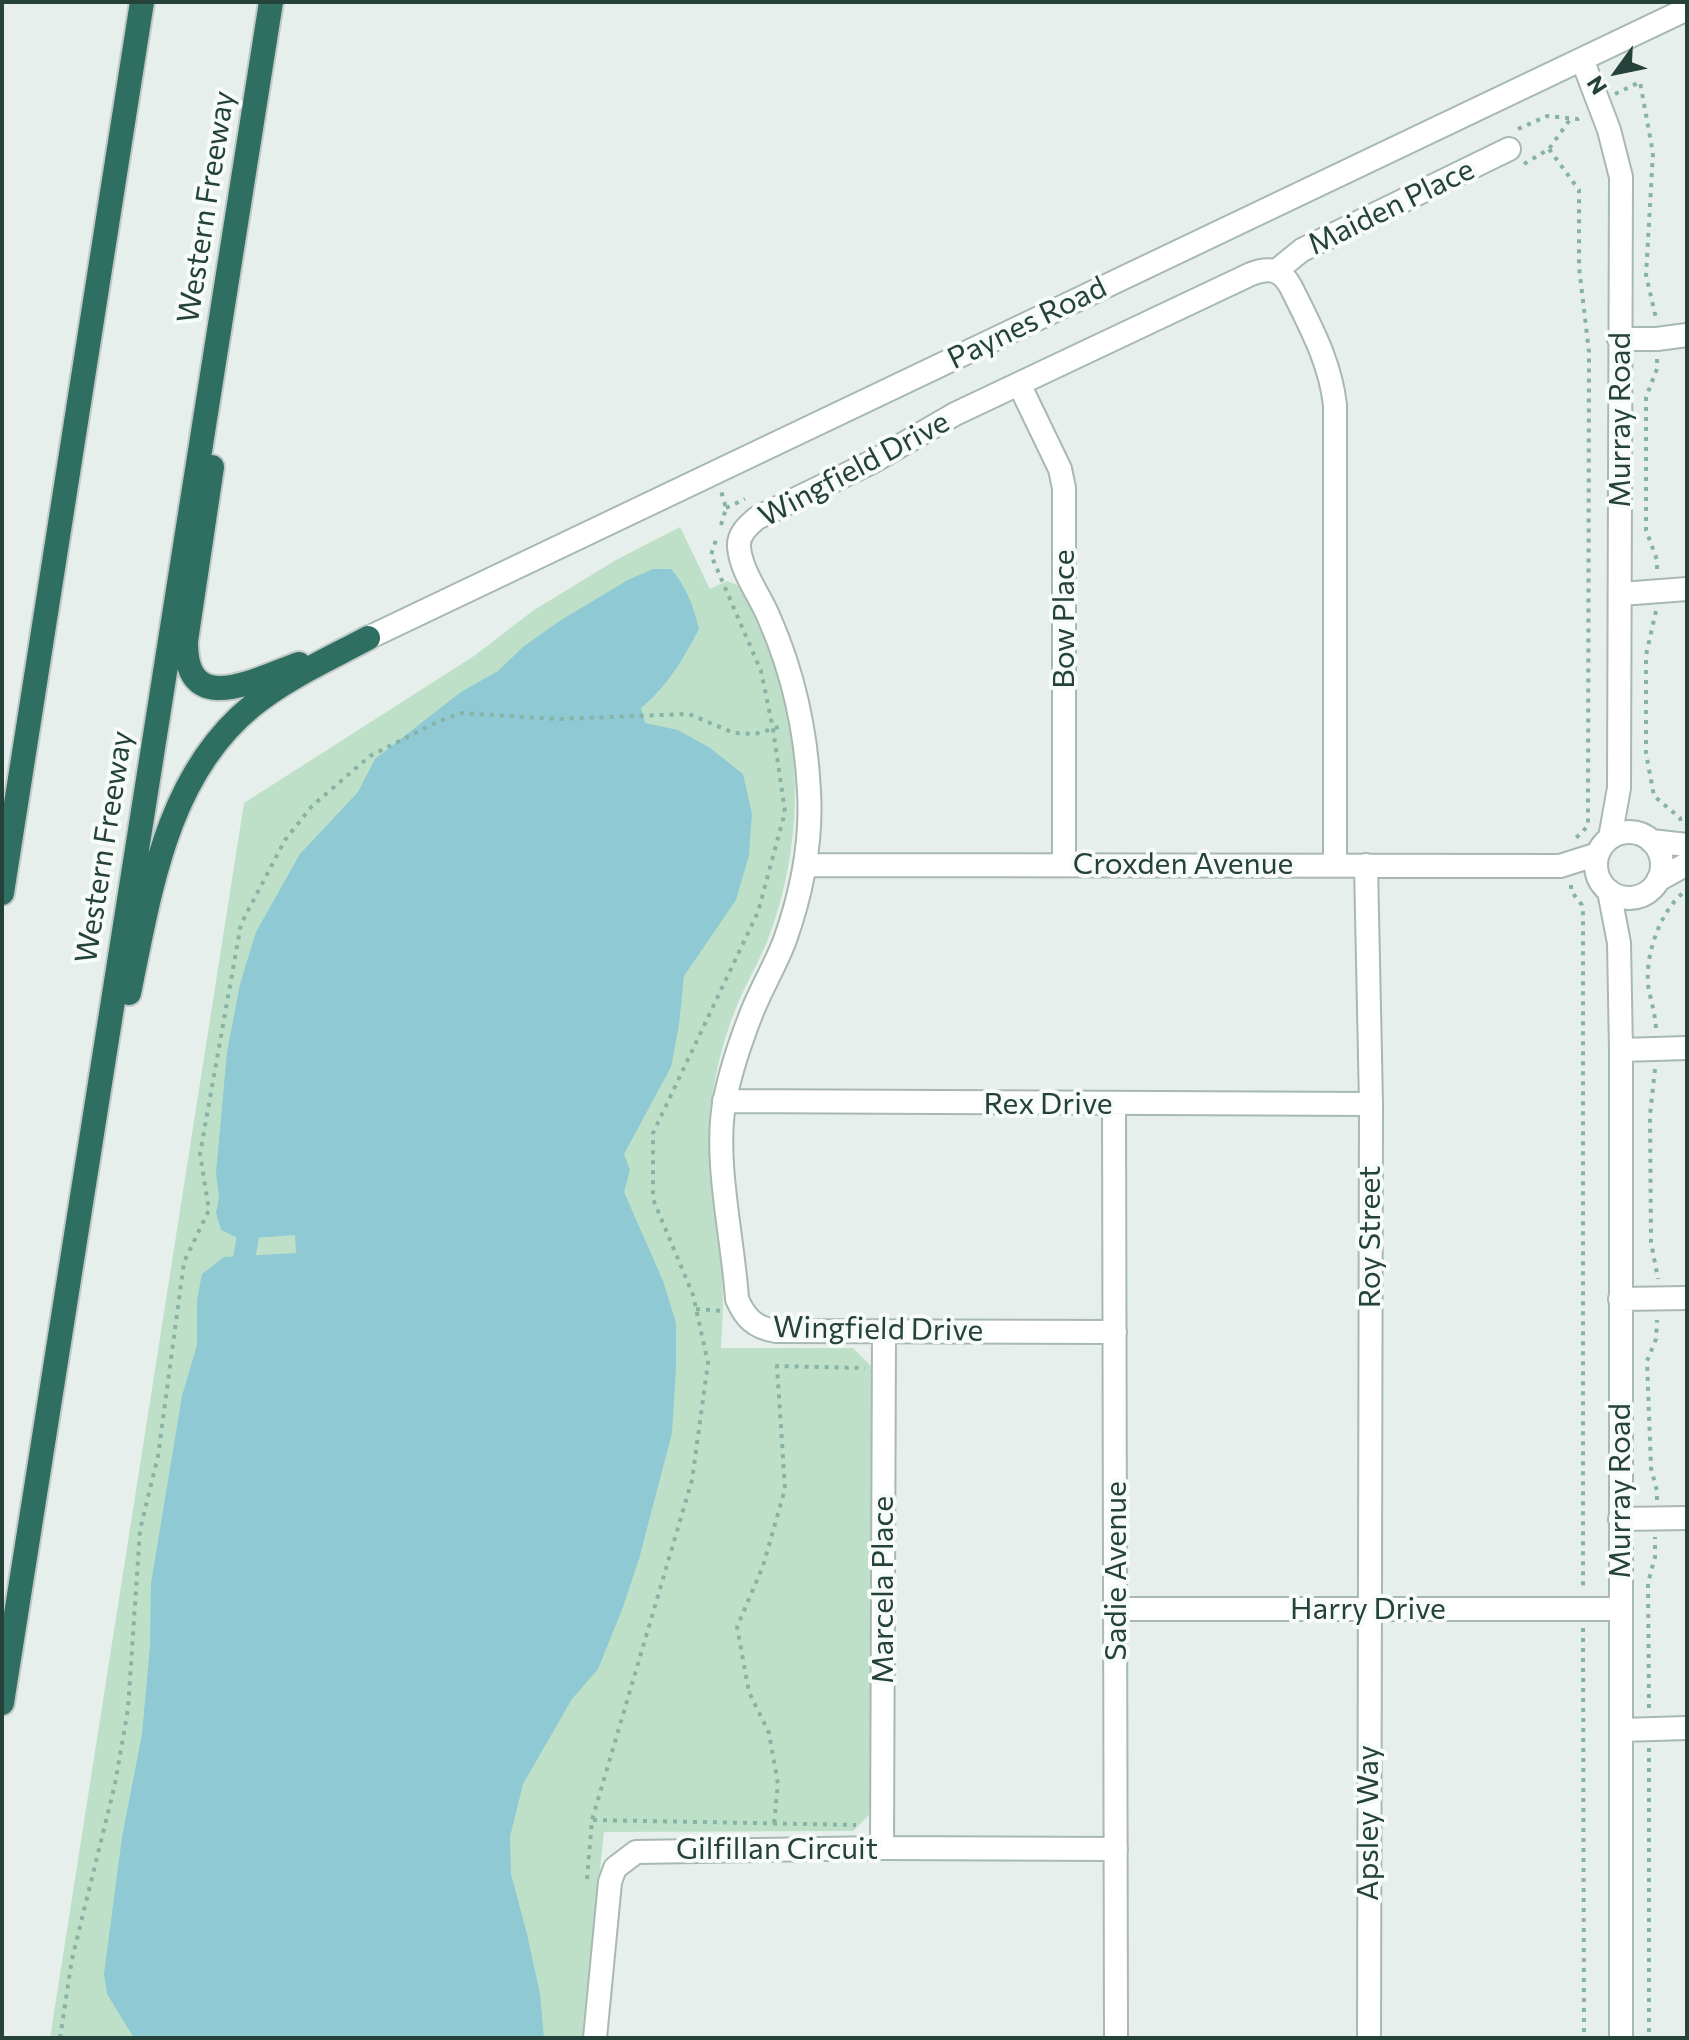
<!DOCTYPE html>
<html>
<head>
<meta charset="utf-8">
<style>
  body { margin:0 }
  #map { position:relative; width:1689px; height:2040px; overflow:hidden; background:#e6efeb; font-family:Commissioner,sans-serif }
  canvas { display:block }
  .frame { position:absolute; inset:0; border:4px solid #24423a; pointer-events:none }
  .north { position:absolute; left:1577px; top:32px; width:80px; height:80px; -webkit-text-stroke:6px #f7fbf9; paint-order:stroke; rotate:237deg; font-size:22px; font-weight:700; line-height:32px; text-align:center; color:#24423a }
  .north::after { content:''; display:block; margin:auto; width:28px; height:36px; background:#24423a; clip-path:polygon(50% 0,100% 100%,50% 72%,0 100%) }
</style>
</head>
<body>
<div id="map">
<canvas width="1689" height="2040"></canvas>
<div class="frame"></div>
<div class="north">N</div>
</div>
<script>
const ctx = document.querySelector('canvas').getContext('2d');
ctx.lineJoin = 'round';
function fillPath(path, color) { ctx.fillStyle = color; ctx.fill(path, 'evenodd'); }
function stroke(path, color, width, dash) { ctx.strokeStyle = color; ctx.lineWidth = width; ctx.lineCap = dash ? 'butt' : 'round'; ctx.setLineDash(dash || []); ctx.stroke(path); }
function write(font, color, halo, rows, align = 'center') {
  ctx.font = font + ' Commissioner,sans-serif'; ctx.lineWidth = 8; ctx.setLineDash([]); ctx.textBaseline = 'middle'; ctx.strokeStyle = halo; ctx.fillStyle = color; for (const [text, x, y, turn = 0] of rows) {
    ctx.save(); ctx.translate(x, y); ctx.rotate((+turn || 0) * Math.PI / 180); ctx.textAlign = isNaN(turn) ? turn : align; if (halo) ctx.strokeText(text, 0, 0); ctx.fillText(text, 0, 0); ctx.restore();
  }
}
const green = new Path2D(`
  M680,527L710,589L727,581L740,586C751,609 763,633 772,658C805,749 802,852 767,942C758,964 745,985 736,1008C723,1040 715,1073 711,1107C704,1161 716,1211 721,1263C724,1292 723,1320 721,1348H853L872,1367V1812L853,1831L604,1832L582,2038H50L244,803L474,656L534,610L616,560Z`);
const water = new Path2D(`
  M653,569H671C686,586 694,607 699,629C683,659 668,686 641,708L645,723L678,730L710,748L743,774L752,814L749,855L736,900L684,976L679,1025L671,1067L624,1154L630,1170L624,1192L663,1281L676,1323V1369L672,1433L639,1559L623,1607L598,1669L572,1699L523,1784L510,1837L511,1874L527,1934L540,1994L544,2038H134L107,1994L104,1974L122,1837L142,1734L150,1646L151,1583L182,1396L197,1345V1300L202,1274L224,1257L296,1253L295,1235L240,1239L221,1230L216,1213L219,1197L216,1173L227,1052L240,984L256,932L300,854L358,792L375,759L461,692L498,671L523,647L561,620L628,580Z`);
const canal = new Path2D(`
  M240,1282L249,1230L248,1210`);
const path = new Path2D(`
  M1615,94L1640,82L1653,153L1646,275L1656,318
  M1518,129L1547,116L1578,119L1581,117
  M1549,149L1579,190V267L1589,352L1588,826L1576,838
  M1524,164L1549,149L1571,118
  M1657,359V369L1646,397V530L1657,560V571
  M726,508L745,499
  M721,525L726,508L721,491
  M1656,611L1646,655V753L1654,796L1680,818L1681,824
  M1571,885V891L1582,905L1583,913V1588
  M1656,1028C1655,1014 1652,1004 1649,991C1643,960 1659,912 1684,892
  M1655,1069L1650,1115L1651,1242L1658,1279
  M696,1309L722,1311
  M1657,1500V1491L1651,1468L1647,1361L1656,1339L1657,1320
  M1583,1628L1584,2038
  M1649,1708L1648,1583L1655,1557V1537
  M1649,1748V2038
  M593,1820L856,1825
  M774,1823L778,1784L769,1733L749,1692L737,1627L763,1566L785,1489L777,1366L865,1368
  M587,1879L592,1820L692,1480L708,1363L693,1295L653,1199V1133L758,912L785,812L773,729L761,671L711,555L717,537
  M60,2038L72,1959L115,1784L128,1709L140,1530L158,1456L184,1262L209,1210L200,1154L241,924L285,840L312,806L370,756L437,722L461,713L557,719L689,714L734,733L755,734L782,726`);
const minor = new Path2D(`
  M1582,59L1609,130L1621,177L1619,788L1610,838
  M1276,271L1302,250L1509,149
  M1619,339H1657L1687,335
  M1019,384L1060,469L1064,488V863
  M1621,594L1687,589
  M368,638L1687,9
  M1596 865a33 33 0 1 1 66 0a33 33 0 1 1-66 0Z
  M1651,841L1687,845
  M806,865L1560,866L1598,854
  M1366,865L1371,1104L1369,2038
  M1658,880L1687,864
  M1609,891L1619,943L1621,1050V2038
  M1621,1050L1687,1048
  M724,1101L1371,1104
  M1114,1104L1116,2038
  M1620,1299L1687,1298
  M1115,1332L776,1331C755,1328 745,1318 737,1299C733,1237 713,1158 725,1099C731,1069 741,1040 752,1012C762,987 776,964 785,940C802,892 812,842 809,791C806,730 794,675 770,620C761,597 741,572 739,547C738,534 748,526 757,518L874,461L955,414L1251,274C1270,267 1281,269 1291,287C1310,326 1330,361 1335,405V864
  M1620,1519L1687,1518
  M1116,1609H1621
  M1621,1730L1687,1728
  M882,1848L884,1332
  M595,2038L610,1882L615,1868L636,1852L882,1848L1116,1849`);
const highway = new Path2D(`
  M212,467L186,641C185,720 256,679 299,664
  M2,893L142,2
  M129,993C150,892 166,776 252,706C286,678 329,659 368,638
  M2,1703L271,2`);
const streetNames = [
  ["Western Freeway",206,207,-81],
  ["Maiden Place",1391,207,-26],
  ["Paynes Road",1027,323,-26],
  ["Murray Road",1620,420,-90],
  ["Wingfield Drive",854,469,-28],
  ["Bow Place",1064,619,-90],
  ["Western Freeway",104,847,-81],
  ["Croxden Avenue",1183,864],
  ["Rex Drive",1048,1104],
  ["Roy Street",1370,1237,-90],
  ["Wingfield Drive",878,1329,1],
  ["Murray Road",1620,1491,-90],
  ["Sadie Avenue",1116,1571,-90],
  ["Marcela Place",883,1590,-90],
  ["Harry Drive",1368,1609],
  ["Apsley Way",1368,1823,-90],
  ["Gilfillan Circuit",777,1849]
];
fillPath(green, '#bfe0c8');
fillPath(water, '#8ec9d4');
stroke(canal, '#8ec9d4', 22);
stroke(minor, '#a8b8b2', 26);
stroke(highway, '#c2cac8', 28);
stroke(path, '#86b3a5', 4, [4, 6]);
stroke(minor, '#fff', 22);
stroke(highway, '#2f6f62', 24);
write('30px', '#24423a', '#f7fbf9', streetNames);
</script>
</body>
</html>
